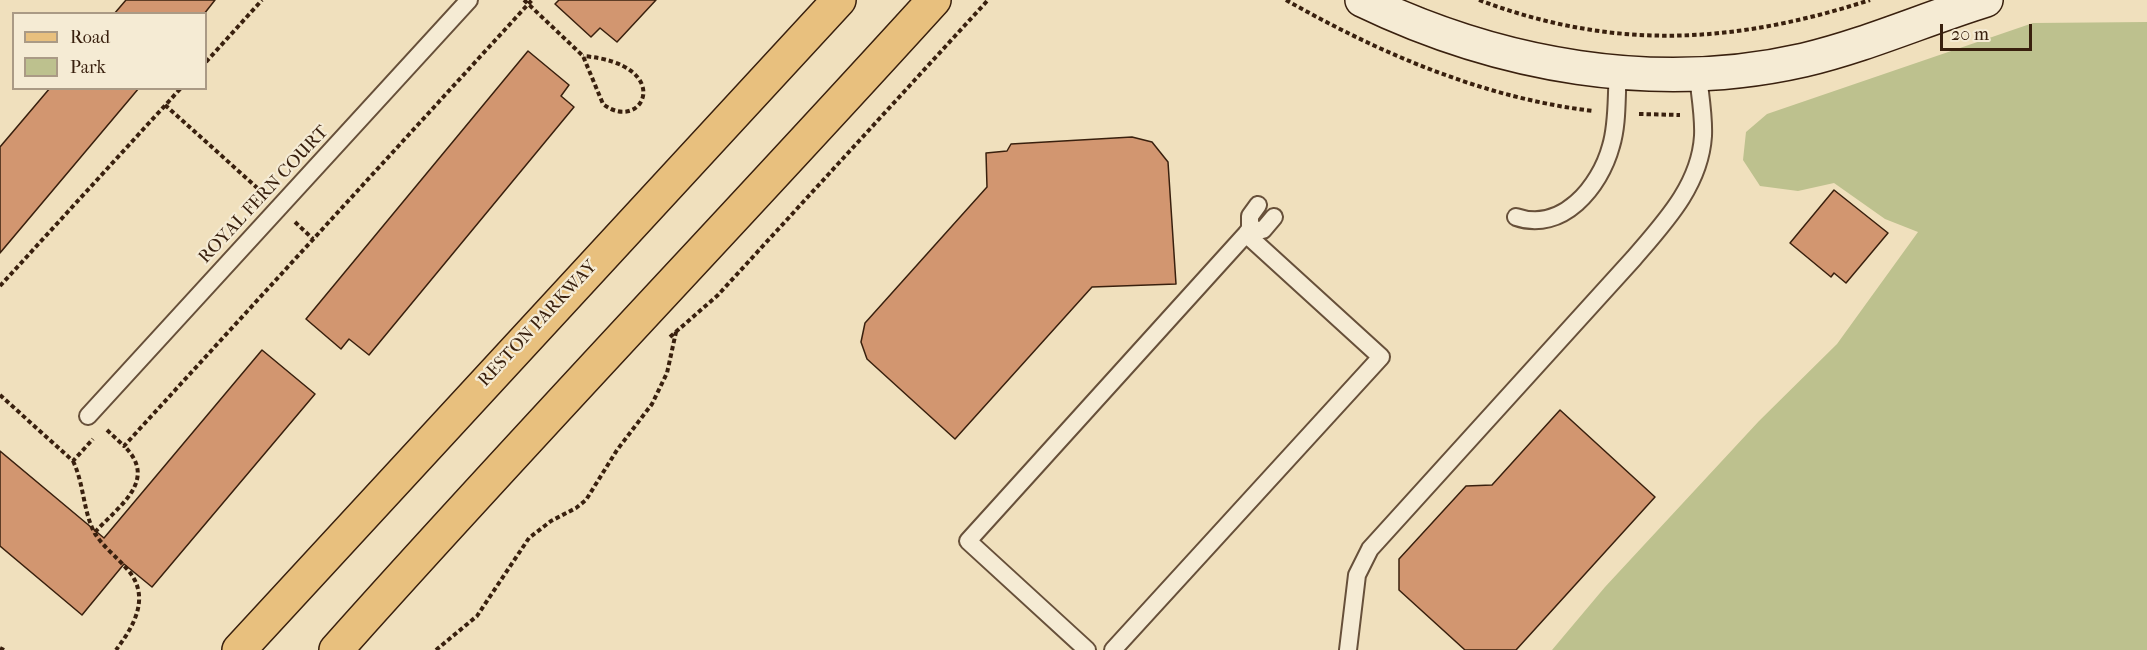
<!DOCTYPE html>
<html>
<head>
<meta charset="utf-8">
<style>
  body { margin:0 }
  #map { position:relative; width:2147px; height:650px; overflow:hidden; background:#f0e0bd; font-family:"IM FELL French Canon",serif }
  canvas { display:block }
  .legend { position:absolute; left:12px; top:12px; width:195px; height:78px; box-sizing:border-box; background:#f5ebd4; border:2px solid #aa9a85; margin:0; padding:8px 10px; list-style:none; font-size:18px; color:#39200e }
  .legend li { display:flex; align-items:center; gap:12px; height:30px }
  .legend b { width:30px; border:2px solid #aa9a85 }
  .scale { position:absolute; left:1940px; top:24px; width:92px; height:27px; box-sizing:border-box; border:3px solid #39200e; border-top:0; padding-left:8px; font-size:18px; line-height:21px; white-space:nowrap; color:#39200e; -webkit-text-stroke:4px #f5ebd4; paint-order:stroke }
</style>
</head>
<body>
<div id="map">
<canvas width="2147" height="650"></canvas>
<ul class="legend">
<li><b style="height:8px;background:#e8c07e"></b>Road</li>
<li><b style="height:16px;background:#bdc18e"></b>Park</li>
</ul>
<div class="scale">20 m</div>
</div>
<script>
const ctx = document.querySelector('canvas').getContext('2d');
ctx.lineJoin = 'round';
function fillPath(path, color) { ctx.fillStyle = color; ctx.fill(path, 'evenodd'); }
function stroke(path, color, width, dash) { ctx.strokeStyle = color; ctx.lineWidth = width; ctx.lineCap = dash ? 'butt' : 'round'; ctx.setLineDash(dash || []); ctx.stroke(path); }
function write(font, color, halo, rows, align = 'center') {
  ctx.font = font + ' "IM FELL French Canon",serif'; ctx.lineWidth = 4.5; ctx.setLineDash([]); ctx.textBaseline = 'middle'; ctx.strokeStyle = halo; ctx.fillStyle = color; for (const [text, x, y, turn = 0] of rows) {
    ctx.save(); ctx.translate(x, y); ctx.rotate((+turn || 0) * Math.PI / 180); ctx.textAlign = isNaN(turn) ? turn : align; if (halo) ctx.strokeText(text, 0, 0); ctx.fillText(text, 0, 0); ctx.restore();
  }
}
const green = new Path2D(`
  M2147,22V650H1552L1605,587L1759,421L1837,344L1918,232L1885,219L1834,183L1798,191L1760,186L1743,160L1746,132L1767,114L2033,23Z`);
const building = new Path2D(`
  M126,0H215L204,14H114Z
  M559,0H656L617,42L600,28L591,37L555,4Z
  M528,51L569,85L561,96L574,107L369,355L349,339L341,349L306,319Z
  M50,88H139L0,253V147Z
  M1132,137L1152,142L1168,162L1176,284L1092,287L955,439L867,359L861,342L865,323L987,187L986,153L1007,151L1011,144Z
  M1834,190L1888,233L1846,283L1834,273L1831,277L1790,243Z
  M262,350L315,394L152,587L124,564L82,615L0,546V451L104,538Z
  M1560,410L1655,497L1516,650H1465L1399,590V559L1466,486L1492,485Z`);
const path = new Path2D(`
  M524,0L583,56L603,104C643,135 677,64 583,56
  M1286,0C1381,54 1484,98 1593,111
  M1479,0C1614,51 1734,44 1870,0
  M206,62L262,0
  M165,105L263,193
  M1639,114L1680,115
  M295,222L313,239
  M0,286L181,88
  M670,337L718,295L988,0
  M0,395L73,461L93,439
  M107,430L124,446L532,0
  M73,461C84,484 83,510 94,532C103,547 117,557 128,570C151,597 134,626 116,650
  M95,532C119,506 159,480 124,446
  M0,648L4,650
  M436,650L477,616L529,538L551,521L576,508L586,500L617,450L652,404L667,373L676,332`);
const lane = new Path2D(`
  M1516,217C1562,233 1600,187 1611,146C1618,123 1616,97 1618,73
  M1250,229L1263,230L1274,217
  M88,416L469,0
  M1087,650L968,541L1246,234L1250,229V216L1258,205
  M1113,650L1381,357L1246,234
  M1348,650L1357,575L1370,549L1634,258C1665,222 1700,185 1703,136C1704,116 1700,95 1698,76`);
const secondary = new Path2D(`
  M1362,0C1499,66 1655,94 1804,60C1867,45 1925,19 1986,0`);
const primary = new Path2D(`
  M239,650L839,0
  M336,650C532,430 736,218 934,0`);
const streetNames = [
  ["ROYAL FERN COURT",264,195,-47],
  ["RESTON PARKWAY",538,324,-47]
];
fillPath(green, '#bdc18e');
fillPath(building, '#d29670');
stroke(building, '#39200e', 1.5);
stroke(lane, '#67503a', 20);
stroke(secondary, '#39200e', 36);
stroke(primary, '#39200e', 36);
stroke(path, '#39200e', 4, [4.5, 3]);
stroke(lane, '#f5ebd4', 16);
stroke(secondary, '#f5ebd4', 33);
stroke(primary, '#e8c07e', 33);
write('18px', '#39200e', '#f5ebd4', streetNames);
</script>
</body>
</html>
